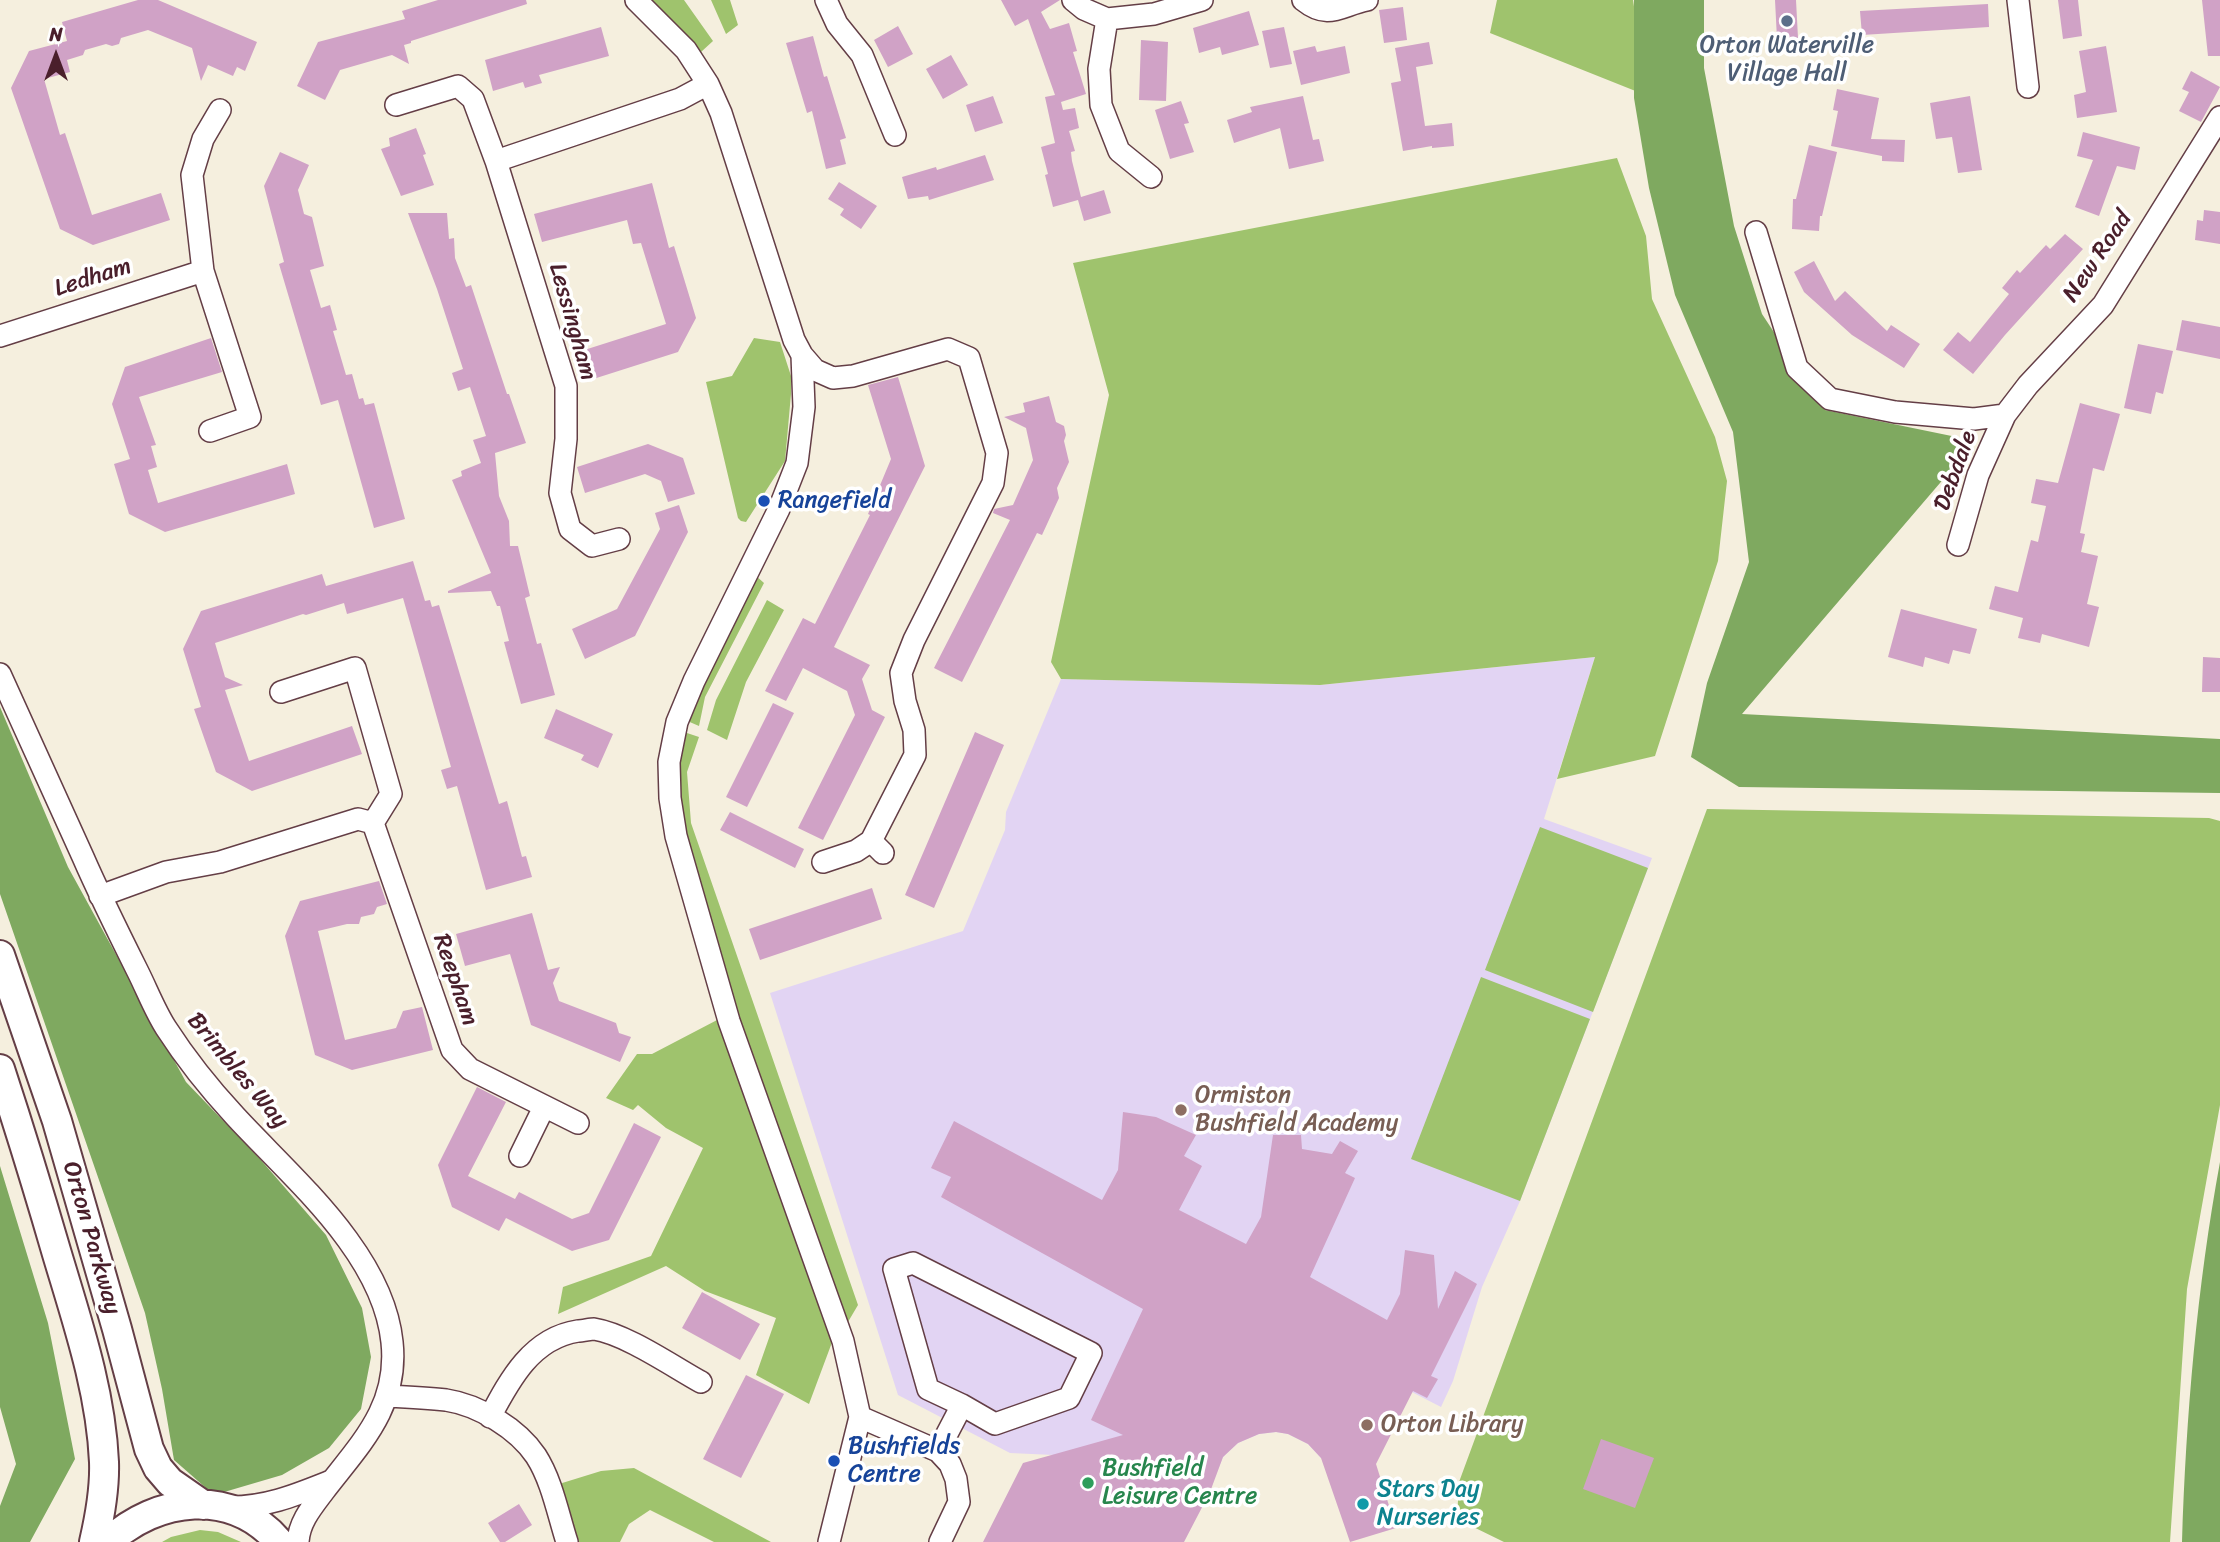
<!DOCTYPE html>
<html>
<head>
<meta charset="utf-8">
<style>
  body { margin:0 }
  #map { position:relative; width:2220px; height:1542px; overflow:hidden; background:#f5efde; font-family:Sriracha,sans-serif }
  canvas { display:block }
  .north { position:absolute; left:21px; top:21px; width:70px; height:70px; -webkit-text-stroke:5px #fff; paint-order:stroke; rotate:0deg; font-size:19px; font-weight:700; line-height:28px; text-align:center; color:#4a1f2b }
  .north::after { content:''; display:block; margin:auto; width:24px; height:32px; background:#4a1f2b; clip-path:polygon(50% 0,100% 100%,50% 72%,0 100%) }
</style>
</head>
<body>
<div id="map">
<canvas width="2220" height="1542"></canvas>
<div class="north">N</div>
</div>
<script>
const ctx = document.querySelector('canvas').getContext('2d');
ctx.lineJoin = 'round';
function fillPath(path, color) { ctx.fillStyle = color; ctx.fill(path, 'evenodd'); }
function stroke(path, color, width, dash) { ctx.strokeStyle = color; ctx.lineWidth = width; ctx.lineCap = dash ? 'butt' : 'round'; ctx.setLineDash(dash || []); ctx.stroke(path); }
function write(font, color, halo, rows, align = 'center') {
  ctx.font = font + ' Sriracha,sans-serif'; ctx.lineWidth = 7; ctx.setLineDash([]); ctx.textBaseline = 'middle'; ctx.strokeStyle = halo; ctx.fillStyle = color; for (const [text, x, y, turn = 0] of rows) {
    ctx.save(); ctx.translate(x, y); ctx.rotate((+turn || 0) * Math.PI / 180); ctx.textAlign = isNaN(turn) ? turn : align; if (halo) ctx.strokeText(text, 0, 0); ctx.fillText(text, 0, 0); ctx.restore();
  }
}
const built = new Path2D(`
  M1595,657L1544,819L1652,858L1520,1201L1482,1287L1453,1381L1441,1407L1367,1369L1321,1458L1308,1444L1288,1434L1276,1432L1259,1434L1238,1443L1223,1457L1205,1502L1054,1455L1010,1453L898,1395L770,993L963,931L1005,830L1006,812L1061,679L1320,685Z`);
const green = new Path2D(`
  M650,0H684L713,41L701,52Z
  M711,0H730L738,25L726,34Z
  M1497,0H1633L1648,96L1490,33Z
  M1617,158L1646,236L1652,299L1715,437L1727,481L1718,561L1655,756L1557,779L1595,657L1320,685L1061,679L1051,662L1109,395L1073,263Z
  M754,338L780,342L791,376V394L785,461L746,522L741,521L738,518L706,382L732,376Z
  M755,575L764,583L705,697L699,726L685,720Z
  M767,600L784,610L746,682L727,740L707,730L716,700Z
  M684,732L699,737L687,772L691,823L858,1305L845,1327L735,1013L679,808V751Z
  M1707,809L2209,818L2220,821V1105L2187,1289L2170,1542H1504L1457,1519L1459,1482Z
  M1540,827L1648,868L1593,1012L1485,970Z
  M1481,977L1590,1019L1520,1201L1411,1159Z
  M719,1019L834,1337L809,1404L756,1375L776,1318L705,1291L666,1266L558,1314L563,1287L651,1256L703,1148L666,1128L638,1105L633,1110L606,1098L637,1054H652Z
  M634,1468L771,1542H714L650,1510L629,1524L620,1542H579L559,1484L601,1471Z
  M200,1530L218,1532L241,1542H162L171,1537Z`);
const forest = new Path2D(`
  M1634,0H1704V68L1734,226L1762,314L1825,410L1976,441L1742,714L2220,739V793L1739,787L1691,757L1707,683L1749,562L1733,432L1675,295L1649,188L1634,98Z
  M0,707L68,867L186,1082L260,1159L326,1235L362,1308L371,1357L361,1409L329,1448L282,1475L214,1495L174,1460L162,1389L145,1313L0,894Z
  M2220,1162V1542H2182C2186,1415 2197,1287 2220,1162Z
  M0,1166L48,1323L75,1459L30,1542H0V1506L16,1464L0,1407Z`);
const building = new Path2D(`
  M138,0H158L257,42L245,71L237,67L233,76L208,65L201,81L192,48L148,30L121,38L119,44L112,46L106,44L85,50L83,55L67,60L70,72L44,79L60,135L65,133L92,215L161,193L170,220L93,245L60,229L11,88L29,51L67,41L62,22Z
  M438,0H526L527,4L411,41V43L404,45L409,64L392,55L340,70L325,100L297,86L318,42L405,19L402,11Z
  M1001,0H1060L1041,12L1050,29L1069,23L1077,51L1073,52L1086,94L1061,102L1063,110L1075,108L1079,128L1069,131L1075,151L1071,152L1072,161L1081,197L1104,190L1111,213L1084,221L1078,200L1053,207L1045,175L1048,174L1041,147L1055,143L1045,97L1055,95L1028,19L1015,26Z
  M1775,0H1796L1798,38L1777,39Z
  M2058,0H2078L2082,36L2063,39Z
  M2202,0H2220V56H2208Z
  M1988,4L1989,27L1862,35L1860,11Z
  M1403,7L1407,40L1384,43L1379,10Z
  M1249,11L1259,45L1222,55L1220,47L1199,53L1193,28Z
  M898,26L913,54L888,67L874,40Z
  M601,27L609,56L539,75L542,83L525,88L523,82L493,91L485,60Z
  M1284,27L1292,64L1270,68L1262,31Z
  M813,36L824,77L827,76L846,138L840,140L846,164L826,169L812,111L807,113L786,43Z
  M1141,40L1168,42L1166,101L1139,100Z
  M1429,42L1433,64L1416,67L1425,126L1452,123L1454,146L1432,148V146L1403,151L1391,83L1401,81L1395,48Z
  M1315,46L1317,52L1345,46L1350,73L1301,85L1293,51Z
  M2106,46L2117,112L2077,118L2074,95L2086,92L2079,51Z
  M951,55L968,85L943,99L926,69Z
  M2191,71L2220,87L2201,122L2179,111L2189,92L2182,89Z
  M1837,89L1879,98L1871,139L1905,140L1904,162L1882,161V156L1831,146L1838,111L1833,110Z
  M993,96L1003,123L975,132L966,105Z
  M1303,96L1313,140L1319,139L1324,161L1289,169L1280,128L1234,143L1227,120L1252,112L1250,107Z
  M1970,96L1982,170L1958,173L1952,137L1936,139L1930,103Z
  M1181,101L1189,123L1184,124L1194,152L1170,159L1155,110Z
  M416,128L426,154L423,155L434,185L401,196L381,149L390,146L389,138Z
  M2083,132L2140,147L2135,170L2117,166L2099,216L2075,207L2093,160L2077,156Z
  M1809,145L1837,152L1822,216H1820L1819,231L1792,229L1793,199H1796Z
  M280,152L309,165L298,190L304,214L312,217L324,266L310,270L321,308L330,305L337,330L333,331L346,375L352,374L359,399L363,398L365,405L374,403L405,519L374,528L338,400L321,405L279,264L284,262L264,186Z
  M985,155L994,180L929,200L928,196L908,199L902,177L936,167L937,170Z
  M839,182L877,206L861,229L840,215L844,209L828,199Z
  M652,183L669,248L674,246L696,318L678,352L587,381L578,352L666,324L641,243L633,244L627,220L542,242L534,214Z
  M2204,210L2220,212V244L2195,240L2197,220L2203,221Z
  M408,213H447L449,239L454,238L455,258L466,287L471,285L507,394H509L526,443L495,453L499,496L509,521L510,546H518L530,596L525,598L537,644L541,643L555,695L521,704L504,642L509,641L500,606H497L491,591L448,593V591L491,573L452,480L462,476L461,471L481,463L473,440L486,436L470,387L458,391L452,373L463,369L437,289Z
  M2065,234L2083,249L2005,335L1973,374L1943,350L1958,332L1970,342L2009,294L2002,288L2017,270L2020,273L2046,245L2050,249Z
  M1814,261L1835,301L1845,291L1887,331L1891,325L1920,344L1904,368L1852,335L1804,292L1794,272Z
  M2182,320L2220,327V359L2176,350Z
  M211,338L222,372L139,397L156,445L151,446L157,467L148,470L158,503L287,464L295,494L165,532L129,514L114,464L130,459L112,404L125,367Z
  M2138,344L2173,351L2163,394L2156,392L2151,414L2124,408Z
  M898,377L925,466L834,647L870,665L862,679L872,710L885,717L823,840L798,828L855,715L847,691L803,668L786,701L765,691L803,618L815,624L870,515L868,514L891,459L868,385Z
  M1049,396L1056,422L1064,426L1066,435L1064,441L1069,462L1057,488L1059,498L1042,535L1037,533L962,682L934,668L1010,520L993,513L994,509L1013,505L1033,460L1026,428L1004,417L1025,412L1023,403Z
  M2080,403L2120,414L2104,471L2093,468L2080,533L2085,534L2081,552L2098,556L2087,604L2099,607L2089,647L2042,634L2040,643L2018,638L2023,618L1989,609L1995,586L2018,592L2031,540L2038,542L2046,506L2031,503L2036,479L2058,483Z
  M648,444L683,458L695,494L668,502L661,481L645,474L585,493L577,467Z
  M679,505L688,532L635,636L585,659L572,629L617,609L660,529L655,513Z
  M413,561L425,601L430,600L432,607L439,605L499,804L507,801L522,857L526,856L532,877L486,890L457,786L447,789L441,770L451,767L403,598L347,614L344,603L306,615L303,614L215,643L225,677L243,685L225,690L249,761L352,726L362,754L252,791L216,772L194,709L201,707L183,649L201,611L322,574L326,586Z
  M1901,609L1977,629L1970,654L1953,650L1949,664L1925,657L1923,667L1888,657Z
  M2203,657L2220,658V692H2202Z
  M773,703L794,713L747,807L726,797Z
  M556,709L613,734L598,768L581,760L584,755L544,738Z
  M975,732L1004,745L934,908L905,895Z
  M730,812L804,849L795,868L720,830Z
  M379,881L387,904L377,907L374,914L361,917L359,924H347L318,931L345,1040L396,1028L403,1011L422,1007L433,1050L352,1070L315,1055L285,936L300,901Z
  M872,888L882,919L760,960L749,929Z
  M532,913L548,970L560,967L553,983L559,1001L616,1023L619,1033L631,1037L620,1062L531,1025L510,954L465,966L456,934Z
  M477,1087L506,1102L468,1176L515,1199L519,1192L572,1219L589,1213L634,1123L661,1137L609,1240L572,1251L506,1218L499,1231L452,1207L438,1165Z
  M1123,1112L1156,1117L1196,1135L1184,1156L1202,1166L1179,1210L1246,1244L1261,1217L1273,1135H1301L1302,1149L1332,1154L1340,1141L1358,1151L1345,1173L1355,1178L1310,1277L1387,1320L1400,1294L1405,1250L1434,1255L1438,1309L1455,1271L1477,1284L1431,1376L1438,1379L1427,1398L1413,1391L1376,1464L1396,1528L1350,1542L1321,1458L1308,1444L1288,1434L1276,1432L1259,1434L1238,1443L1223,1457L1210,1492L1184,1542H983L1023,1463L1123,1435L1091,1420L1143,1309L941,1197L951,1177L931,1168L954,1121L1102,1200L1118,1170Z
  M702,1292L760,1324L740,1360L682,1328Z
  M746,1375L784,1394L741,1478L703,1459Z
  M1601,1439L1654,1458L1635,1508L1583,1489Z
  M519,1504L532,1525L505,1542H500L488,1523Z`);
const minor = new Path2D(`
  M636,0L686,50L708,84L721,113L794,340L802,355L815,370L833,378L853,376L948,349L969,358L997,453L993,483L914,640L901,673L905,701L914,730L915,755L871,841
  M826,0L837,24L862,55L895,135
  M1073,0L1084,9L1107,19L1154,14L1202,0
  M1303,0C1329,21 1341,5 1367,0
  M2018,0L2028,87
  M1107,19L1099,69L1101,105L1119,151L1151,177
  M396,105L458,86L473,99L496,161L566,386V439L560,493L570,529L592,546L619,539
  M496,161L680,99L708,84
  M1756,232L1797,368L1830,399L1895,412L1974,419L2005,415
  M203,271L192,175L203,139L220,110
  M0,336L203,271L250,417L210,431
  M802,355L804,407L797,463L779,509L694,681L677,722L669,762L670,798L676,836L729,1021L843,1341L860,1417L829,1542
  M1958,545L1978,475L2005,415L2028,385L2103,305L2220,117
  M0,674C28,735 55,796 83,857C100,896 119,934 138,972C147,990 155,1011 166,1028C186,1059 210,1089 235,1116C292,1178 383,1253 392,1342C399,1407 360,1444 324,1491C312,1507 299,1522 298,1542
  M373,823L452,1050L470,1069L578,1123
  M823,862L856,851L871,841L883,853
  M100,896L166,872L220,862L358,819L373,823L391,794L355,668L281,692
  M520,1156L544,1107
  M387,1396C407,1397 427,1398 446,1400C479,1405 518,1429 536,1456C552,1481 558,1514 567,1542
  M490,1417C510,1379 532,1338 578,1331C583,1331 590,1329 594,1329C626,1334 672,1366 701,1382
  M860,1417L938,1451L950,1464L956,1479L959,1502L940,1542
  M938,1451L962,1405L995,1424L1069,1398L1091,1353L913,1263L894,1269L928,1389L962,1405
  M227,1507C265,1508 296,1495 331,1481`);
const major = new Path2D(`
  M0,955L57,1121L117,1329L149,1449L158,1468L170,1482L203,1505
  M0,1069C20,1130 39,1192 57,1254C77,1321 101,1391 104,1462C105,1490 100,1516 94,1542
  M108,1542C157,1497 232,1487 279,1542`);
const markers = [
  [1787,21,7,"#5c6f8a"],
  [764,501,7,"#1a4fb4"],
  [1181,1110,7,"#8d6e63"],
  [1367,1425,7,"#8d6e63"],
  [834,1461,7,"#1a4fb4"],
  [1088,1483,7,"#2e9e5b"],
  [1363,1504,7,"#0f9aa8"]
];
const serviceNames = [
  ["Orton Waterville",1787,46],
  ["Village Hall",1787,74]
];
const streetNames = [
  ["New Road",2098,257,-56],
  ["Ledham",93,278,-18],
  ["Lessingham",572,322,74],
  ["Debdale",1956,471,-70],
  ["Reepham",455,980,71],
  ["Brimbles Way",237,1071,50],
  ["Orton Parkway",91,1238,74]
];
const transitNames = [
  ["Rangefield",778,501],
  ["Bushfields",848,1447],
  ["Centre",848,1475]
];
const educationNames = [
  ["Ormiston",1195,1096],
  ["Bushfield Academy",1195,1124],
  ["Orton Library",1381,1425]
];
const leisureNames = [
  ["Bushfield",1102,1469],
  ["Leisure Centre",1102,1497]
];
const cultureNames = [
  ["Stars Day",1377,1490],
  ["Nurseries",1377,1518]
];
fillPath(built, '#e2d4f3');
fillPath(green, '#9fc36d');
fillPath(forest, '#7fa960');
fillPath(building, '#d0a2c6');
stroke(minor, '#643e46', 24);
stroke(major, '#643e46', 32);
stroke(minor, '#fff', 21);
stroke(major, '#fff', 28);
for (const [x, y, r, color] of markers) { const dot = new Path2D(); dot.arc(x, y, r, 0, 2 * Math.PI); ctx.fillStyle = color; ctx.fill(dot); stroke(dot, '#fff', 2.5); }
write('24px', '#4e5e75', '#fff', serviceNames);
write('24px', '#4a1f2b', '#fff', streetNames);
write('24px', '#164399', '#fff', transitNames, 'left');
write('24px', '#785e54', '#fff', educationNames, 'left');
write('24px', '#27864d', '#fff', leisureNames, 'left');
write('24px', '#0d838f', '#fff', cultureNames, 'left');
</script>
</body>
</html>
